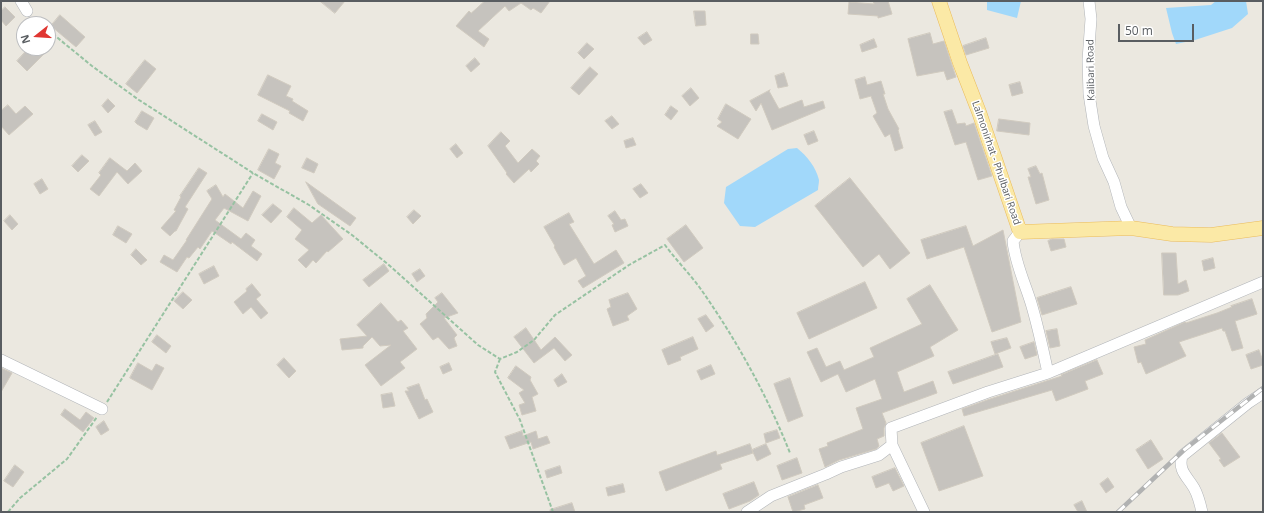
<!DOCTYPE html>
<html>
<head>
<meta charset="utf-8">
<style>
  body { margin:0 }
  #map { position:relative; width:1264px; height:513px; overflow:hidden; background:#ebe8e0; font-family:"Open Sans",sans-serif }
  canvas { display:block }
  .frame { position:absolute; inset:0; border:2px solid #595d61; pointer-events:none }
  .north { position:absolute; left:16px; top:16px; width:40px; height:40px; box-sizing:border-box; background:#fff; border:1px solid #bdbec0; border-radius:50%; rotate:253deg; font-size:11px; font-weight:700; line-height:16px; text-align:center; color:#595d61 }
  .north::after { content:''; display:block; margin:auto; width:14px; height:18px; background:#e03732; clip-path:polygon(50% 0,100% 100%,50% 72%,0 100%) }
  .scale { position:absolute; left:1118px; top:24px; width:76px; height:18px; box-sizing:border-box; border:2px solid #595d61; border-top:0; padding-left:5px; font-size:12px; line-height:14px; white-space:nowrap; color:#595d61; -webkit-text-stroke:3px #fff; paint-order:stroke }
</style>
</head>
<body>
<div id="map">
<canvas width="1264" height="513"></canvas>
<div class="frame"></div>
<div class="north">N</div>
<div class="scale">50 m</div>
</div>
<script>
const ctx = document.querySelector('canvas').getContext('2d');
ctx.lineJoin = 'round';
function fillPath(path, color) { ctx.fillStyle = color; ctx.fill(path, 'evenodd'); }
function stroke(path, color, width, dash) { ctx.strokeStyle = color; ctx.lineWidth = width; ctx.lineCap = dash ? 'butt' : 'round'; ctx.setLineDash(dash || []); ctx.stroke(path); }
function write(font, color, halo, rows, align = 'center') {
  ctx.font = font + ' "Open Sans",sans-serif'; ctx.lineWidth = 3; ctx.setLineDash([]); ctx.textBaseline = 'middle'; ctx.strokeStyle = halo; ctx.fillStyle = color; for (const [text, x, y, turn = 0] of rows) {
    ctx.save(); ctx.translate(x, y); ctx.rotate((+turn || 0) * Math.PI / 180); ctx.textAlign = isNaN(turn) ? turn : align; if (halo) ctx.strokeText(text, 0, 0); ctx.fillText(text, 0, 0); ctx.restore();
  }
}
const water = new Path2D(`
  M987,1H1021L1017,18L987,10Z
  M1216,1H1246L1248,14L1232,28L1195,40L1176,44L1172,33L1166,8L1211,5Z
  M797,148C807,156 816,167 819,180C819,183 818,187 818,190L755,227L740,226L724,203L726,187L788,149Z`);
const building = new Path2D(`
  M320,1H345L335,13Z
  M485,1H550L541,13L533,8L531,10L521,3L509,11L505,6L478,31L489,39L484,47L456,26L469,11L471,13Z
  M873,1H888L892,14L878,18V16L848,14L849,2L874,4Z
  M5,7L15,17L6,26L1,20V11Z
  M694,11H705L706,25L696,26Z
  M60,15L85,37L76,47L51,26Z
  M647,32L652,40L644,45L638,38Z
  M930,33L933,44L944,41L956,77L947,80L944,71L917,76L908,39Z
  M751,34H758L759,44H751Z
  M986,38L989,48L966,55L963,46Z
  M874,39L877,47L862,52L860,45Z
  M587,43L594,49L584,59L578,53Z
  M29,48H40L45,53L27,71L17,61Z
  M475,58L480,64L471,72L466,66Z
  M145,60L156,69L137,93L126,84Z
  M590,67L598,74L579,95L571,88Z
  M784,73L788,86L778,88L775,76Z
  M268,75L291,86L286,96L293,99L292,101L308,111L303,121L289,113L290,111L258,95Z
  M865,77L867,85L881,81L885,94H883L888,109L899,129L898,130L903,148L895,151L890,134L885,137L873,116L877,113L871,96L860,99L855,80Z
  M1020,82L1023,93L1012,96L1009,85Z
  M691,88L699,98L690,106L682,96Z
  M770,90L769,91L779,109L802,100L804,107L823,101L825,108L772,130L761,103L756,111L750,101Z
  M108,99L115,106L108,113L102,106Z
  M726,104L751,119L738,139L717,126L722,122L718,119Z
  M8,105L16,114L25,106L33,114L9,135L1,126V111Z
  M671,106L678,111L671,120L665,115Z
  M952,110L957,124L965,123L966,126L974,123L992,176L978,180L966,142L955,145L944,112Z
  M142,111L154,118L147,130L137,124L135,122Z
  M262,114L277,122L273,130L258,121Z
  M612,116L619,124L612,129L605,121Z
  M999,119L1030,123L1029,135L997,131Z
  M95,121L102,132L95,136L88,125Z
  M814,131L818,141L808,145L804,135Z
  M501,132L510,141L505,146L518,163L532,149L540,156L536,161L539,164L531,172L529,169L514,183L506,174L507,173L488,146Z
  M633,138L636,145L626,148L624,141Z
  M456,144L463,153L457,158L450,149Z
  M269,149L279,154L275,163L281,166L274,179L258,170Z
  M82,155L89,161L78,172L72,166Z
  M110,158L127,171L135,163L142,171L128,184L117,172L99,196L90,189L101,175L99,173Z
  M307,158L318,164L314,173L302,168Z
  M1036,166L1040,174L1042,173L1049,200L1036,204L1028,177H1031L1028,169Z
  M199,168L207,173L185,207L188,209L176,231H175L170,236L161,228L176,211L174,210L181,197L180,196Z
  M850,178L910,253L890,269L879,254L863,267L815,206Z
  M42,179L48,189L40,194L34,184Z
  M306,182L356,218L350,226L318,204Z
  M641,184L648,193L640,198L633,189Z
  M216,185L223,197L225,194L243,208L253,191L261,196L248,221L224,208L215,220L241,239L246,233L255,240L251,246L262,254L257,261L232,242L231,244L212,231L200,249L198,247L189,258L187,257L177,272L160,262L164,255L173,260L187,240H186L212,199L207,191Z
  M273,204L282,211L271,223L262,215Z
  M294,208L312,223L321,215L343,239L328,252L327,251L316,263L313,260L306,268L298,260L309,250L295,239L302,230L287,217Z
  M414,210L421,216L413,224L407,217Z
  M615,211L621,220L625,219L628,226L615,232L612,225L614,224L608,216Z
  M569,213L574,222L569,224L594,264L616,250L624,263L583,288L578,281L586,276L576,258L564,265L554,247L555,246L544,227Z
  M10,215L18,224L12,230L4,221Z
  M686,225L703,248L684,262L667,239Z
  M118,226L132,234L126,243L113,235Z
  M966,226L973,246L1003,230L1021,322L992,332L964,247L927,259L921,240Z
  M1052,239H1064L1066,247L1051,251L1048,241Z
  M136,249L147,260L141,265L131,255Z
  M1162,253H1176L1178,284L1186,280L1189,291L1178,295H1164Z
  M1213,258L1215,268L1204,271L1202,261Z
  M384,264L389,271L369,287L363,280Z
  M214,266L219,276L204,284L199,274Z
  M420,269L425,276L417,282L412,274Z
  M865,282L877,308L809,339L797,313Z
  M252,284L261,295L256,299L268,313L261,319L251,307L243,314L234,302L247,291L246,289Z
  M930,285L958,330L930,347L934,356L897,372L904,392L933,381L937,393L882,413L886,423L884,428V436L877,439L879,446L876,449L839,460L825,467L819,449L828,446L827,443L863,429L856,408L882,399L875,379L846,392L838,374L821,382L807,352L817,348L826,367L840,361L844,370L874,357L870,348L922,324L907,299Z
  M1071,287L1077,304L1042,315L1037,298Z
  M183,292L192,300L183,309L174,301Z
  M442,293L458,313L444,318L457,335L454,338L457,346L449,349L438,337L433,340L420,324L427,318L426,314L438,302L435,298Z
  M628,293L637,309L627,316L629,320L613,326L607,309L611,307L609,300Z
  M1252,299L1257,314L1235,321L1243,348L1232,351L1225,331H1223L1222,328L1179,342L1186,356L1146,374L1141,362L1138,363L1134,347L1146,344L1145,340L1185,322L1186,323L1217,313L1232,307L1231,306Z
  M381,303L398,322L401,320L408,328L403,331L417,349L400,362L405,368L381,386L365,365L391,345L380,346L372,337L363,346V348L342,350L340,339L367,336L357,325Z
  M706,315L714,326L706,332L698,319Z
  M526,328L541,350L555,337L572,355L565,361L554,348L534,363L514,337Z
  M1057,329L1060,346L1050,348L1046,331Z
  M157,335L171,346L166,353L152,342Z
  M693,337L698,349L680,357L681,360L668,365L662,350Z
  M1007,338L1011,348L995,354L991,342Z
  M1034,342L1037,355L1025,359L1020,347Z
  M1259,350L1263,361V365L1251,369L1246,355Z
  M998,354L1003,367L953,384L948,372Z
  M284,358L296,371L289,378L277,365Z
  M1097,360L1103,374L1085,381L1088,389L1056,401L1052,390L964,416L962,409L990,399L1062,376L1061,375Z
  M138,363L152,371L156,364L164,368L152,390L130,378Z
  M449,363L452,370L443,374L440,367Z
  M711,365L715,374L701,380L697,371Z
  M516,366L531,377L530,380L538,394L532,397L536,411L522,415L519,405L525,403L519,393L524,390L508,378Z
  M1,368L12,373L1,392Z
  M562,374L567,382L558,387L554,380Z
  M790,378L803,416L788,422L774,384Z
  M419,384L425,400L427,399L433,412L419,419L405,391H409L407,388Z
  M392,393L395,406L383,408L381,395Z
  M65,409L80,420L86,412L94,418L83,432L61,415Z
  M104,421L109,430L101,435L96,427Z
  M964,426L983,476L939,491L921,443Z
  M777,430L780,438L766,443L764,434Z
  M522,431L523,436L536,431L538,439L547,436L550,443L533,449L531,442L510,449L505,437Z
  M1222,433L1240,457L1224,467L1219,460L1221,459L1209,443Z
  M1151,440L1163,459L1148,469L1136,450Z
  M750,444L753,453L720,464L722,469L666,491L659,472L716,451L717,455Z
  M766,444L771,454L757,461L752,450Z
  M797,458L802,473L782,480L777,466Z
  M15,465L24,472L13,487L4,481Z
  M560,466L562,473L547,478L545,471Z
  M895,468L904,486L893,491L889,483L876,488L872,477Z
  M1108,478L1114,487L1106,493L1100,484Z
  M754,482L759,495L750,501L729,509L723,494Z
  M623,484L625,492L608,496L606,488Z
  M818,485L823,498L804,505L805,509L793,512L788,497Z
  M1082,501L1087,512H1078L1074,505Z
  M572,503L575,512H550V510Z`);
const path = new Path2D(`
  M35,18L41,24
  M48,30L92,66L139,100L253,173L309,205L352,235L390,266L478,345L500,359L517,352L534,340L555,315L629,265L665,245C676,260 689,273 700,288C736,339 767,395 790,453
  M500,359L495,372L520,420L553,512
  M107,402L253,173
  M8,512L20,498L67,459L97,417`);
const minor = new Path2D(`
  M21,1L27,11
  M1089,1L1091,19L1088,60L1089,94L1094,126L1103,158L1114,182L1121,207L1131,228
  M1020,232L1013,241C1015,263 1025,283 1031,303C1038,326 1043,350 1048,373
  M1,360L102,409
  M747,512L771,496L826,474L841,467L879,455L892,445
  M924,512L892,445L891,428L988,392L1048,373L1263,282
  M1202,512C1200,503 1198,495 1194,488C1187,476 1178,471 1182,456L1248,403L1263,393`);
const major = new Path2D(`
  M939,1L960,63L979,112L1020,232L1131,228L1172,234L1211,235L1263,228`);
const rail = new Path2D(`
  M1118,512L1184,450L1263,388`);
const streetNames = [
  ["Kalibari Road",1091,70,-91],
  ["Lalmonirhat - Phulbari Road",996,163,71]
];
fillPath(water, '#a1d8fa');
fillPath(building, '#c6c3be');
stroke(building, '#d0cabf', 1);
stroke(minor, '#b1b4b8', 12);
stroke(major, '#eabb5b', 15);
stroke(path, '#97c2a2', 2, [4, 2]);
stroke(minor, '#fff', 11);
stroke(major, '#fbe9a6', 14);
stroke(rail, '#b1b2b2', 4.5);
stroke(rail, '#fff', 3, [9]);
write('10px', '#595d61', '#fff', streetNames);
</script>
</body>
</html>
